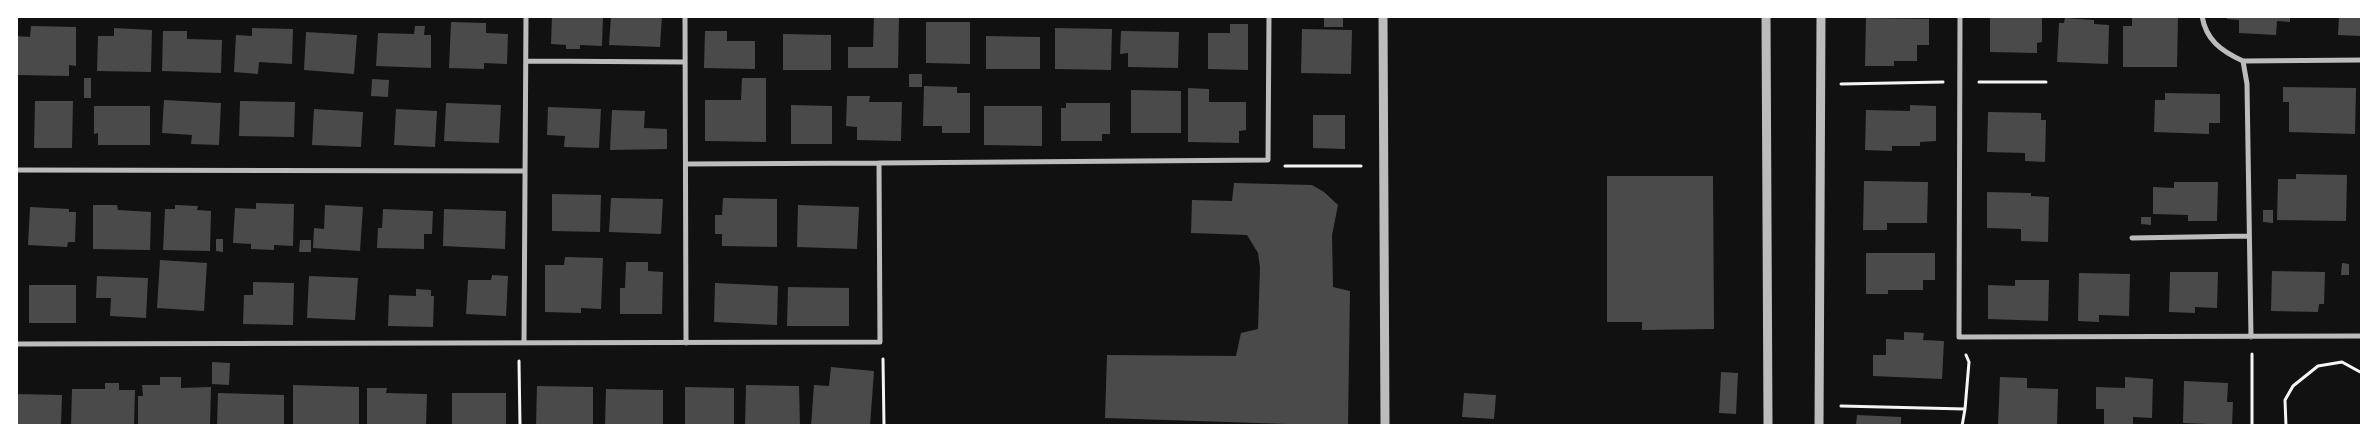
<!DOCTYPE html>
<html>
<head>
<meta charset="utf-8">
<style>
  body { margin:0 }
  #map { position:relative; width:2378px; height:442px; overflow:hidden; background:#111; font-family:Mulish,sans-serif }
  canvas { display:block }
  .frame { position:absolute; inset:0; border:18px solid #fff; pointer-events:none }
</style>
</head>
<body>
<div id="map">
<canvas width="2378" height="442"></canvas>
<div class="frame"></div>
</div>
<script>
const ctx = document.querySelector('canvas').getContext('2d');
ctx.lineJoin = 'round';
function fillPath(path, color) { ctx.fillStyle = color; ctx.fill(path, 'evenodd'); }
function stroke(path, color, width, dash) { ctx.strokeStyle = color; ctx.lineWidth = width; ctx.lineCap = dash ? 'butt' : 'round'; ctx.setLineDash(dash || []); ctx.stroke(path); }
const building = new Path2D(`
  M552,16H603L602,46L580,45V49H566V45L551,44Z
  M611,16H662L660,47L609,45Z
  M874,16H899L898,68H848V47H873Z
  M1324,16H1343V27H1324Z
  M1990,16H2042V42L2037,43V53L1990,52Z
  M2132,16H2178L2177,67H2123V26H2132Z
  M2227,16H2290V22L2277,21L2276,35L2239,33V20L2227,19Z
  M2339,16H2362V36L2338,35Z
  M1866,18L1929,19V45H1917V61H1894V66H1865Z
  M2065,18L2094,20V24L2109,25L2108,64L2057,62L2059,23H2064Z
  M451,22L486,23V33L508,34L507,64L484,63V69L449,68Z
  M926,22H970V64L926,63Z
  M1230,24H1248V70L1208,69V33H1230Z
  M31,26L76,27V66L69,65V76L16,75V36L30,37Z
  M415,26H425L424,35H431V68L376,66L378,33L414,34Z
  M114,28L152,30L151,72L97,71L98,36H114Z
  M252,28L293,29L292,64L259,62L258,74L234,72L236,35L252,36Z
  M1055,28L1112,29L1111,70L1055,69Z
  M1302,29L1352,30L1351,74L1301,73Z
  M163,31H187V39L222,40L221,73L162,71Z
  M705,31H727V41H755V69L704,68Z
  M1121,31L1179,32L1178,68L1128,67V53L1120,54Z
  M306,32L357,35L354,74L304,70Z
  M783,34L831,35V70H783Z
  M986,36L1040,37V69H986Z
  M909,74H922V87H909Z
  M84,78H91V98H84Z
  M742,78H766V142L705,141V100H741Z
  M372,79L389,80L388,97L371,96Z
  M924,86L957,87V93H970V133H942V126H923Z
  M2283,87L2356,88L2355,134L2289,132V102H2283Z
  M1188,88L1209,89V102H1246V130L1239,131V143L1188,142Z
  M1131,90L1181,91V133H1131Z
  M2165,93L2220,94V123H2209V134L2154,132L2155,100H2165Z
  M847,96H870L869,102H902L901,141L857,140V127L846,126Z
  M164,100L221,103L219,145L191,144L192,135L162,133Z
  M35,101H73L72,148H34Z
  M240,101L295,102L294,137L239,136Z
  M446,103L501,105L499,143L444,141Z
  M1066,103H1110V134H1102V141H1061V108H1066Z
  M791,105L832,106V144H791Z
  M1910,105L1936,106V141L1920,142V146H1892V151L1865,150L1866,110L1910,111Z
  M94,106H150V145H98V133L94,134Z
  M984,106H1042V146L984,145Z
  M548,107L601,109L599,148L564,147L565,136L547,135Z
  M314,109L363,112L361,147L312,145Z
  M396,109L437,111L435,147L394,145Z
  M612,110L645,111L644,128L667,129V149L610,150Z
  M1988,112L2041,113V120H2046L2045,162L2025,161V153L1987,152Z
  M1313,115H1345V149L1313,148Z
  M2296,174L2347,175L2346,221L2277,220L2278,179H2296Z
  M1607,176H1713L1714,329L1642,330V322H1607Z
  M1864,181L1928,182L1927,223H1887V230H1863Z
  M2174,182H2218L2217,221H2188V215L2153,214V187L2174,188Z
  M1234,183L1312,185L1324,192L1338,205L1332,235L1333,287L1350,291L1348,426L1105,418L1107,355L1236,356L1241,333L1258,329L1260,267L1258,253L1247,235L1191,233L1192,200L1232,201Z
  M1987,192L2031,193V196L2049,197L2048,242L2021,241V229L1987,228Z
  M552,194L601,195L600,232L552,231Z
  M611,198L663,199L661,234L609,232Z
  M723,198L777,199V247L722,246V234H715V215H722Z
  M256,203L294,204L293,246L274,245V250L251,249V244L233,243L235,208L256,209Z
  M93,205H117L118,210L151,212L150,250L93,249Z
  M175,205L198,206L197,210L211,211L210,251L163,250L165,209H175Z
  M325,205L363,207L360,251L313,248L314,228L324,229Z
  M798,205L859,207L857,249L797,247Z
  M30,207L69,209V212H76L75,242H68L67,247L28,245Z
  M383,209L433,211L432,234H424V249L377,248L378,228H382Z
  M444,209L506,211L505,249L443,246Z
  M2263,210H2273V223L2263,222Z
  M2141,217H2151V225L2141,224Z
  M216,239H223V252L216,251Z
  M300,240H311V252H299Z
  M1866,253H1935V280H1923V290H1888V294H1866Z
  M565,257L603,258L601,309L581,308V313L545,312V265H564Z
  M160,260L207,263L204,311L157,308Z
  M626,262H648V271L663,272L662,314H620V288H625Z
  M2342,263L2349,264V275H2341Z
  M2272,271L2325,272L2324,304H2319L2318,312L2271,311Z
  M2170,272H2218L2217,308L2195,307V313L2169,312Z
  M2079,273L2130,274L2129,316L2099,315V322L2078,321Z
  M492,275L508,276L506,316L466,314L468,280H491Z
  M97,276L148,278L146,318L110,316L111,298H96Z
  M309,276L358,278L355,320L307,318Z
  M2015,280H2049L2048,321L1988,319V285L2015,286Z
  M253,282L294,283L293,325L243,324L244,295H253Z
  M715,283L778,286L777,325L714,322Z
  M29,285H76V323H29Z
  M788,287L849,288V326H787Z
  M416,289L431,290V296H434L433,327L388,326L389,295L416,296Z
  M1904,332L1924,333L1923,340L1944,341L1942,379L1873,376V355H1886V339L1904,340Z
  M212,362L230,363L229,385L212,384Z
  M831,367L874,371L870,426H811L814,385L829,386Z
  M1721,372L1738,373L1736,414L1719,413Z
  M160,377H181V388L211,387L210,426H138V396H143L142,385H160Z
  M2000,377L2027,378V388L2058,389L2057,426L1998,425Z
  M2125,377L2153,379L2152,418L2133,417V425L2104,424V409H2096V387L2125,388Z
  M2184,381L2228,383L2227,402H2233L2232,425L2183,423Z
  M105,383H119V390H135L134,426H71L72,389H105Z
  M293,385L359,387V426H293Z
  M746,385L799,386L800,426H745Z
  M537,386L593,387V426H536Z
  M685,387L734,388V426L685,425Z
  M367,388H387L386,393L427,394L426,426H367Z
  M606,389L663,390V426H605Z
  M218,393L284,395V426H217Z
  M452,393H506V426H452Z
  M1464,393L1496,395L1494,419L1462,417Z
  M16,394L62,395L61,426H16Z
  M1857,415L1901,417V426H1856Z
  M437,424H449V426H437Z`);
const path = new Path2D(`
  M1979,82H2046
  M1841,84L1943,82
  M1285,166H1361
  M2252,354V426
  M883,359L884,426
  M519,361L520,426
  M1841,406L1965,409
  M1962,426L1965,409L1969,362L1966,355
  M2286,426L2285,400L2293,386L2318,366L2342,362L2362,373`);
const minor = new Path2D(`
  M685,16L686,343
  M1960,16L1959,337L2362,336
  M2202,16C2206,40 2221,51 2243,61L2247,84L2251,337
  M527,61L685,62
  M2243,61L2362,60
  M686,164L879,163
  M16,170L525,171
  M2132,238L2248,236
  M524,343L526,16
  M16,344L880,342L879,163L1268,160L1269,16`);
const tertiary = new Path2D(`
  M1383,16L1385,426
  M1766,16L1768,426
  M1819,426L1821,16`);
fillPath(building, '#4a4a4a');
stroke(path, '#f5f5f5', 3);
stroke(minor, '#bcbcbc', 5);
stroke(tertiary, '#bcbcbc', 9);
</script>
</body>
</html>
